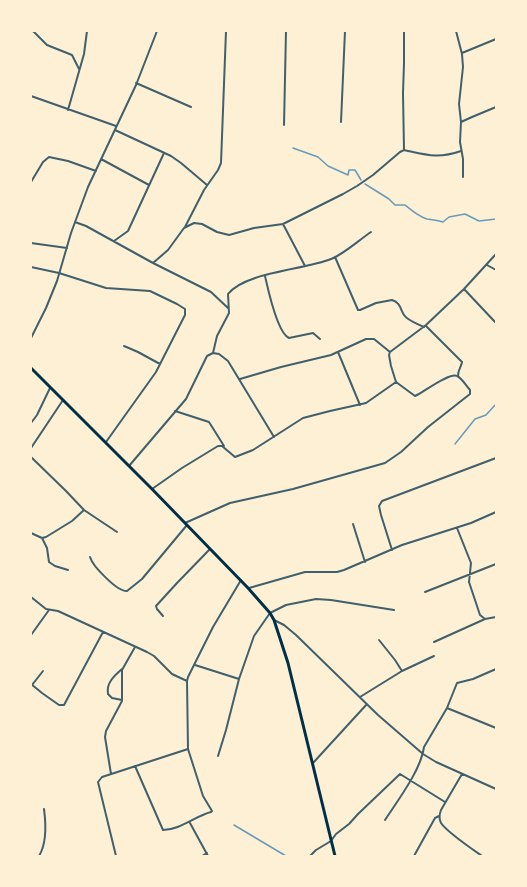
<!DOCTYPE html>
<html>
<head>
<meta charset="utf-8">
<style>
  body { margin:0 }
  #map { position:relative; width:527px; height:887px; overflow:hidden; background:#fdf0d5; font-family:"Playfair Display",serif }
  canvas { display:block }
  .frame { position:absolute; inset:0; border:32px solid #fdf0d5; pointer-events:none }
</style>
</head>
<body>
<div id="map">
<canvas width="527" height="887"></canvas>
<div class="frame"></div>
</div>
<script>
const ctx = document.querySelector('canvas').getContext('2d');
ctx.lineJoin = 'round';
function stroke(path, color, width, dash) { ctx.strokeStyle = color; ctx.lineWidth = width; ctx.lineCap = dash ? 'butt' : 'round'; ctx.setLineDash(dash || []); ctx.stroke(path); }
const stream = new Path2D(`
  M293,148L318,157L328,166L348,175L349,170H355L361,180
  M365,184L389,199L395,205H405C411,210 419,217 427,219C433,220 437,220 443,222L449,217L465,214L479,221L496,219
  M455,444L475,419L486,415L496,404
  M234,825L286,856`);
const minor = new Path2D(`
  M33,31L47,45L72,55L79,69
  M456,31L462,54L463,67L459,104L461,122
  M462,53L496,39
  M136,83L191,107
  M31,96L116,126
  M68,110L84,54L87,31
  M341,122L345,31
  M284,125L286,31
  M115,130L171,156L181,163L207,185
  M404,150L403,93L404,63V31
  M101,159L149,185
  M463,177V159L460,142L461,122L472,117L496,107
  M31,182L43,162L49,157L68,161L96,171
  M75,222L86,226L153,263L211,292L228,308
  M283,224L305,266
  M185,227L204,190L218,170L221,163L226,31
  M114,241L128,231L164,153
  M31,243L67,248
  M335,257L358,310H360L376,303L392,300C401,303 400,309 404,315C408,321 418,324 424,327
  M153,263L168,250L184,228L194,223L202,224L217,232L229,235L254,228L283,224L343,194L357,186L373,175L400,152L404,150C427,155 438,159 461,151
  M487,265L496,270
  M31,267L59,273L106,288L150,291L177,304L185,309V315L156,372L106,442
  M265,276C268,289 277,333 289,338L313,333L320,339
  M464,289L496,323
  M426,326L462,362C461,368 458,369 458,376
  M31,338L46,308L57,281L71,233L88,187L136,85L157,31
  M124,346L138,352L160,364
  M338,352L360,405
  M213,353L217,336L229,313L228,294C245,272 304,270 331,259C344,254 359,240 371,232
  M240,379L281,367L331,355L366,339H374L390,352
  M175,411L209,422L224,446
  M31,423L37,415L50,388
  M31,448L63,400
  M31,457L66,491L84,510L117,532
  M129,466L186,399L207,356L213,353L219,354L228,361L274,437
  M152,489L182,468L218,446H222L235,457L253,450L303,418L330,411L366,403L396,382
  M185,523L230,503L293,489L385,463L401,452L428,427L470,394V390C466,386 462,378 457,376C450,372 425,391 417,395L415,396L396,382L391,366L389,355L390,352L426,325L464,289L496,254
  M353,524L365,562
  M457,528L471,563L469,582L480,615L485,619
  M31,533L42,538L46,537L72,521L84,510
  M42,538L47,548L49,562L55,566L68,570
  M392,550L381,515L379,506L382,501L496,458
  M90,557C93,567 118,592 127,591L142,579L187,525
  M249,588L305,572H337L344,570L402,545L471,523L496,512
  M425,592L496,564
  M31,597L46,609L58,611L147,652L154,656L172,674L187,681
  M163,616L157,609L156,606L177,583L210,549
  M274,620L284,625L296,635L378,715L423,754L436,762L496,789
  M31,635L49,610
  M379,640L395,660L402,671
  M434,642L485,619L496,617
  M195,665L239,679
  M122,669C114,676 106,683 108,694L112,698L122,700
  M31,684L42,693L59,705H64L103,632
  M32,685L43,671
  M360,697L402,671L434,656
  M447,708L496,728
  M218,756L226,730L239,679L254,636L270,613L286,605L316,599L331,600L394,610
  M313,763L367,704
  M135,766L163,830C180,830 195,816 211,812L212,811L203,796L188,749
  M111,774L105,737L106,731L122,701V670L135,647
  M462,774L441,810C439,815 439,819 441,823C447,832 472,849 482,856
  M385,820C398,800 421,770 424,747L447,708L457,683L473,679L496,669
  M190,823L208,856
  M39,856C47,843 46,824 44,809
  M116,856L98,782L102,777L188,749L187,681L188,677L213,627L241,580
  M202,856L207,853
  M310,856L316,850L331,841L336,834L349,824L358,814L400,774L445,802
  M414,856L435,818L439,816`);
const secondary = new Path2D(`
  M31,368L152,489L248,588L270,613L274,620L288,663L335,856`);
stroke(stream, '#669bbc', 1.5);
stroke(minor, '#3f606c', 2);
stroke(secondary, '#003049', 3);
</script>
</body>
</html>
